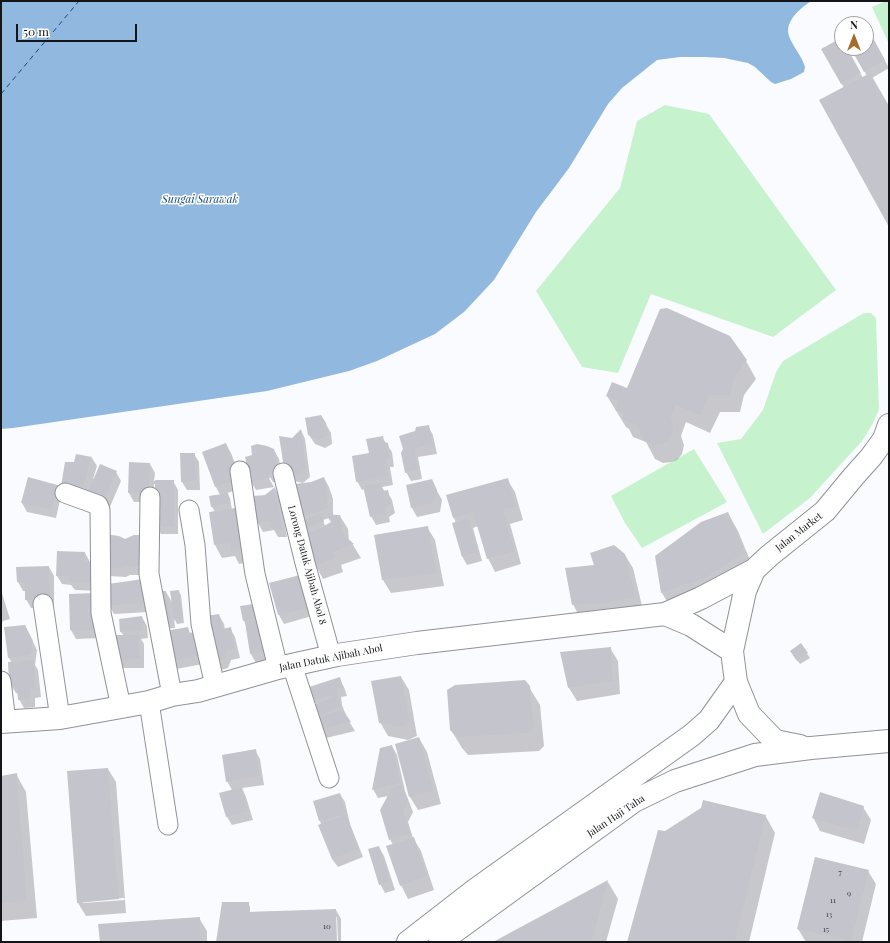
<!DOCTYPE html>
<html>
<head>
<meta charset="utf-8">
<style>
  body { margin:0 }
  #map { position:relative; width:890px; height:943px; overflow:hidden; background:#fafbff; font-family:"Playfair Display",serif }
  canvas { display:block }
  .frame { position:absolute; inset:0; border:2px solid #141518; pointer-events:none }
  .north { position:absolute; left:834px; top:16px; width:40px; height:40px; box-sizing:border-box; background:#fff; border:1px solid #a1a1a3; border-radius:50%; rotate:0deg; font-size:11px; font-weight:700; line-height:16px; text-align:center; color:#141518 }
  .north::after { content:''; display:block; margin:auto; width:14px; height:18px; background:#a66c2b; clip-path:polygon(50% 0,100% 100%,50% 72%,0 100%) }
  .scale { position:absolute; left:16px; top:24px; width:121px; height:18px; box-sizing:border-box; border:2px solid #141518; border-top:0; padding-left:5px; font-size:12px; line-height:14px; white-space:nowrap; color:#141518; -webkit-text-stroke:3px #fff; paint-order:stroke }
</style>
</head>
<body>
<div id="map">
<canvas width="890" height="943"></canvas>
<div class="frame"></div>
<div class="north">N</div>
<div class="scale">50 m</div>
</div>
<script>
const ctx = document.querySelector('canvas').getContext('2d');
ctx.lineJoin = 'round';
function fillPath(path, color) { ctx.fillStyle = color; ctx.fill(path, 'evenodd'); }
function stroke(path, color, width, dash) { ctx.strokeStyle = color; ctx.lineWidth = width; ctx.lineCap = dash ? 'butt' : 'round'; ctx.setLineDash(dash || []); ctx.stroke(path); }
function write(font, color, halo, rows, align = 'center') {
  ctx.font = font + ' "Playfair Display",serif'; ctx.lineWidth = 3; ctx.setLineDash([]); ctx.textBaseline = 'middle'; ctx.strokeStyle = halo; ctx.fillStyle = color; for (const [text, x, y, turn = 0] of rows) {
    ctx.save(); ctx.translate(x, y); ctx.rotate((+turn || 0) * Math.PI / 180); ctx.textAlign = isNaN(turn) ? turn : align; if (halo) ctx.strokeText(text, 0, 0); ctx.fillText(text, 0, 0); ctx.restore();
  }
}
const green = new Path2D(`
  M886,1H889V44L872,7Z
  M665,105L709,114L836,290L773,337L651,294L618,373L582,367L536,291L620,188L637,121Z
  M864,313H871L876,318L879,410L872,425L862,441L810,498L763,534L717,443L741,439L763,410L776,372L783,361Z
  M694,449L727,502L642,548L625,523L611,496Z`);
const water = new Path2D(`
  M1,1H811C801,8 784,21 789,36C793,47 802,56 805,67L804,72L791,79L775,84L771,82L755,67L748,63L724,58L704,57H680L657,60L622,88L608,104L569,168L536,212L494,280L464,312L435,334L377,361L349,371L267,391L13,428L1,429Z`);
const shadow = new Path2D(`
  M866,26L889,68L872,78L889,108V225L844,88L822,49L841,39L842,48H846L863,78L867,76L852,48H866Z
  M746,361L756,379L744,395L740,412H720L710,433L686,422L681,436L684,445L682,454L677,460L671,462L663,463L655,459L646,442L633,437L629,429L626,427L607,396Z
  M321,416L331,433L332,444L325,448L315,444L309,435Z
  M428,426L433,435L437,454L418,457L422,479L411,481L406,472L415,432Z
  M301,430L305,439L310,477L303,483L294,481L290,477L292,439Z
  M382,437L392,452L394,467H390L393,485L382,487L385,492L387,491L392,500L395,513L389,517L390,522L376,525L371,516L365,489L362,490L357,481L370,454Z
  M226,444L231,453L241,479L240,489L227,493L230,498L232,510L255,561L239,564L235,556L222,558L215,545L210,513L215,512L212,507L210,497L220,495L216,487L203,452Z
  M274,450L279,459L283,481L273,482L268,474L267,475L274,487L256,490L251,482L254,456Z
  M194,454L199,462L200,490H187L182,482Z
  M92,458L97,466L93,479L116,472L121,481L109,509L68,494L75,463Z
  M150,464L155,473L154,481H173L178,490V534H161L156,526V484H154L153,502H134L129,493Z
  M324,478L329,487L333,499V515L340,516L348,529L349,541L353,545L361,558L341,565L343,572L323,579L316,566L304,535L305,520L301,512L311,483ZM329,518L332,522L325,526L323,520Z
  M507,479L515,492L523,520L510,524L521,564L495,572L488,558L478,526L473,528L482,561L467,565L462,556L456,523L454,518L447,495Z
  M407,486L436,489L442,500L440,512L417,517L412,508Z
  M61,487L60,500L56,518L27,512L22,503Z
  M275,489L280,497L287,537H278L274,530L263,532L258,523L265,496Z
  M728,513L738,531L754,570L672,610L662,593L656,557Z
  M427,527L435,540L444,586L391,593L383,580L376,535Z
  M125,541L146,575H130L126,577L109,576L104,567Z
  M85,553L90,562L99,591L75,590L71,585L62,584L57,576Z
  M625,555L633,568L643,610L580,618L573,604L596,566Z
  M49,567L54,576V608H31L26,599V591H23L18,582Z
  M299,576L312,616L284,624L279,615L270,583Z
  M143,580L149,612L114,614L109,605Z
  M1,590L10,619L3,621L1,626Z
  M178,591L181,595L184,623L177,624L174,618L175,628L165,629L166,592L173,604Z
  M70,595L101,638L76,639L71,630Z
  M260,604L273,660L256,663L251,654L246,625L244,621Z
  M219,615L224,624L225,629L230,628L235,637L240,658L231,660L228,668L221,670L207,617Z
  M142,617L147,626L148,638L141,639L144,644V668H123L118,660L124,636L121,632Z
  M25,626L37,650L35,665L38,670L41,697L35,698V707L24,708L19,699L18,694L16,693L10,684L12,663L9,658Z
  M188,628L203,664L176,669L171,660Z
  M801,645L810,658L800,664L793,655Z
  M610,648L618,661L620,694L577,701L569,688Z
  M401,677L409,690L417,736L408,740L388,736L380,722Z
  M339,679L344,687L347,696L341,697L342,705L346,715H345L355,731L326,738L321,730L317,705L314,700Z
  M529,687L540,705L544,746L539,751L468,755L462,748L451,730Z
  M419,738L427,752L441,804L418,810L410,797L396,744Z
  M392,746L397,755L405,791L413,812L408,822L413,838L421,851L434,890L408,899L401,885L393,845L390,839L389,796L378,798L373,789Z
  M255,750L260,759L264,785L242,788L246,797L253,820L232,825L227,817L232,790L227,781Z
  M108,769L116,782L126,913L86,916L78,903ZM124,898L125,900L83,903V901Z
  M16,774L26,792L37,918L1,921V777Z
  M340,794L345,802L350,824L363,857L338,867L332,859L320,821Z
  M863,807L871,820L864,844L820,831L813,817Z
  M765,815L775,833L749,942H628L665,832Z
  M379,847L384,856L395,890L385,893L380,884Z
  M868,871L876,884L862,942H806L798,929Z
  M608,882L618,899L606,942H495Z
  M248,903L250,907V912L336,910L341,919V942H338L337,917H335L336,942H217Z
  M199,918L207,931V942H101Z`);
const ferry = new Path2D(`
  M1,94L79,1`);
const building = new Path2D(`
  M866,24L872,35L866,39Z
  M841,38L842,48H847L861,73L841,84L821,49Z
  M873,38L885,60L864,72L851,49L854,48H866V41Z
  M870,73L889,106V227L819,100Z
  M667,308L730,336L747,360L735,377L730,395H710L700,416L676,405L671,417L674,426L672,436L667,442L661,445H653L644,441L640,434L638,426L622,419L624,414L615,410L618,401L606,396L612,382L627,388L660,309Z
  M321,415L326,423L328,435L319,440L308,435L305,418Z
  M429,425L433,445L414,449L418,470L405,473L401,453L403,449L399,436L415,431L416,427Z
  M301,429L306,468L298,475L288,473L284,468L279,436L292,438Z
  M383,436L384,442L388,443L390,458L386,459L388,476L356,482L352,456L369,453L366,439Z
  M226,443L236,470V480L215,487L202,452Z
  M257,444L267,446L274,449L279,472L269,474L270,478L250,482L245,457L252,455L251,446Z
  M180,453H195L196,481L181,482Z
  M76,454L92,457L83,488L61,486L65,462H74Z
  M129,462L150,463L149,494L128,493Z
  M100,464L117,471L104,501L87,494Z
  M28,477L61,486L56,492L51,510L21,503Z
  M324,477L328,489L327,503L329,508L304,516L300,513L295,484L311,482Z
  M508,478L516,507L503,510L515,551L487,559L473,512L453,518L446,495Z
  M432,479L437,490L435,503L411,508L406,485Z
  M155,480H174V526H155Z
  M381,483L383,491L388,490L391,504L385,508L386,514L370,517L363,486Z
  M275,487L283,529H272L270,522L257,524L253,496L265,495Z
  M228,493L230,504L211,507L209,496Z
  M242,507L248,548L231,551L230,543L214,545L209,512Z
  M331,512L334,515H340L342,527L345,536L354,544L334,552L336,558L315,566L303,534L319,529L331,522L326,515Z
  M728,512L745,552L706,578L661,593L655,556L701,522Z
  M321,513L324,522L302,530L298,522Z
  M469,518L478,552L462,557L452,523Z
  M428,526L437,573L382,580L374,535Z
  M105,534L119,536L125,539L134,535H141L142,566L125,567L121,569L103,567Z
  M614,545L625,554L636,597L600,604L572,605L565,568L594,565L590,553Z
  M57,551L85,552V562H95L94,582H69V576H56Z
  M49,566L50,599L25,600V582H17L16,567Z
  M300,575L308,608L278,615L269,583Z
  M143,579L145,603L108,606V584Z
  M179,590L183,619L174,620L170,591Z
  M156,591H166L171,619L159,620Z
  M96,593L97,630H70L69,594Z
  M261,603L263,618L243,621L240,606Z
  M219,614L223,629L231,627L235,649L226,651L224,659L215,661L206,616Z
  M142,616L144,630L120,632L119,619Z
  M263,619L269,651L250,654L245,622Z
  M25,625L33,641L31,655L8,658L4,627Z
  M188,627L189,633L195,632L199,656L170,661L165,631Z
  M116,635H139L140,659L117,660Z
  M801,643L808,653L797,661L790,651Z
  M611,647L613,681L568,688L560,652Z
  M34,660L36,689H30L31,699L18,700L17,688L9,684L8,662Z
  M401,676L410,722L400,727L379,723L371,681Z
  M340,677L343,687L337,688V695L342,706L317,717L312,706L337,695L313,700L309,687Z
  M525,680L530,686L534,728L528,733L457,737L450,730L447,690L455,685Z
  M343,710L351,722L320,730L317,717Z
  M419,737L434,791L409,797L395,744Z
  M392,745L401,783L372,790L380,748Z
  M256,749L260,776L226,782L222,755Z
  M108,768L119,899L77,903L67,771Z
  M17,773L27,901L1,903V776Z
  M402,785L408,802L404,813L410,834L389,840L380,810L392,788Z
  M242,787L248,811L226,817L219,793Z
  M820,792L864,806L857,831L812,818Z
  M340,793L346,814L359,849L332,859L318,825L346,814L319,821L313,801Z
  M703,800L766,815L735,942H627L658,830L665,831L701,808Z
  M414,837L427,876L400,886L386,846Z
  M379,846L391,881L379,885L368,849Z
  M815,857L869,870L851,942L797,929Z
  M608,880L592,942H493Z
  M222,902H249V912L336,909L337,942H216Z
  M200,917L201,942H100L98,924Z`);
const street = new Path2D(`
  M240,471L255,574L278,668
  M283,473L305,563L331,656
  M65,493L98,505L100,510L101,613L121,707
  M150,497L149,574L172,695
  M189,510L195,545L201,624L215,686
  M43,604L60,718
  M292,665L329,778
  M1,681L6,722
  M149,702L168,825`);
const secondary = new Path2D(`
  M665,614L691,625L732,651L736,682L749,714L775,741L800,746
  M732,651L745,591L754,570L769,556L825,511L854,476L871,457L884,439L889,425
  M1,722L60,718L149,702L172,695L198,691L278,668L337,655L417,643L665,614L701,598L754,570
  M408,942L475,890L692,735L709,720L736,682
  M440,942L634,801L675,781L755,755L811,748L889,741`);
const numberNames = [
  ["7",840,872],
  ["9",849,893],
  ["11",833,900],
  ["13",829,914],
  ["10",327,926],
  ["15",826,929]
];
const streetNames = [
  ["Jalan Market",799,532,-38],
  ["Lorong Datuk Ajibah Abol 8",307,565,75],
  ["Jalan Datuk Ajibah Abol",331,658,-11],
  ["Jalan Haji Taha",616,816,-34]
];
const waterNames = [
  ["Sungai Sarawak",200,200]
];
fillPath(green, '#c6f3cd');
fillPath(water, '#91b8de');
fillPath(shadow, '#0003');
stroke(ferry, '#104a7b', 1, [5, 4]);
fillPath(building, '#c4c4cc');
stroke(street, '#8f9299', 21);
stroke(secondary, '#8f9299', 24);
stroke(street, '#fff', 19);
stroke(secondary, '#fff', 22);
write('8px', '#404145', null, numberNames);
write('10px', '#141518', '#fff', streetNames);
write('italic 11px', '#104a7b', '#fff', waterNames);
</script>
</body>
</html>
